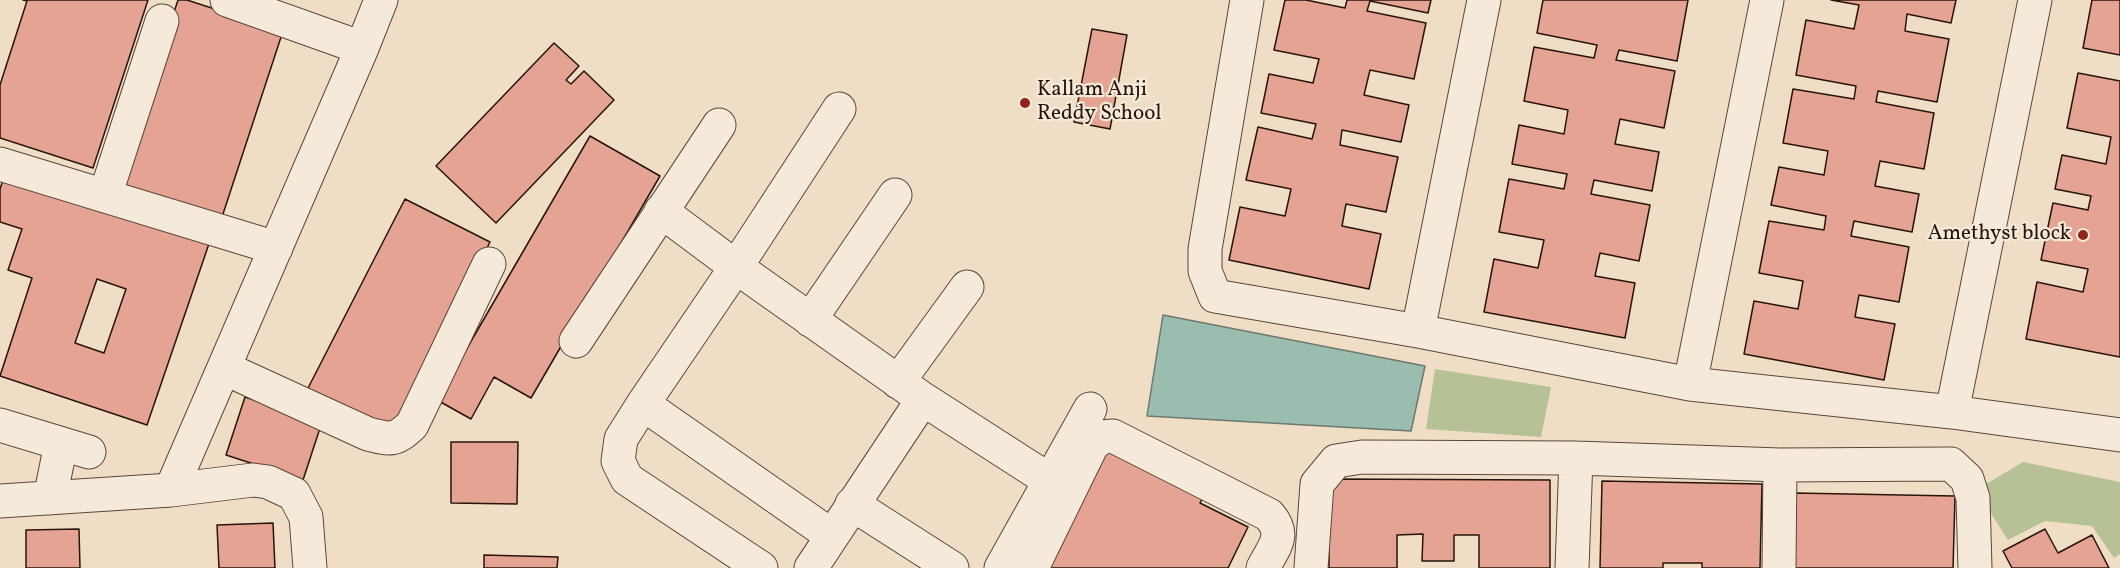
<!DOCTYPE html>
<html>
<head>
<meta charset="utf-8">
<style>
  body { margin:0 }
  canvas { display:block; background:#efdec5 }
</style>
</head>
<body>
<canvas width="2120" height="568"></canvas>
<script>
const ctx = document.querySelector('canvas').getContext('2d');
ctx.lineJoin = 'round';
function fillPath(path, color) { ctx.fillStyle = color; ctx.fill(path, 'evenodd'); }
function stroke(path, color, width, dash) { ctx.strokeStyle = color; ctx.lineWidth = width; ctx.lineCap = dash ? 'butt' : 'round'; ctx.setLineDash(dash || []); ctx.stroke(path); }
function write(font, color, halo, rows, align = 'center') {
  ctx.font = font + ' Vollkorn,serif'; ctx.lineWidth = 4.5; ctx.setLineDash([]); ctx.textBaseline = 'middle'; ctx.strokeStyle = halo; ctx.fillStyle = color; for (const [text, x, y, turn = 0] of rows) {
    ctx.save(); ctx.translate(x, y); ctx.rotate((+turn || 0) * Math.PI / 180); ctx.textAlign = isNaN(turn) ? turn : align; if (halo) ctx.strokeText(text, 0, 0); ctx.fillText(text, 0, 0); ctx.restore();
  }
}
const green = new Path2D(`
  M1435,369L1551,387L1541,437L1426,429Z
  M2023,462L2120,482V554L2114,558L2092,526L2045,521L2008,540L1976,490Z`);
const water = new Path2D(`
  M1163,315L1425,366L1411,431L1147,416Z`);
const building = new Path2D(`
  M23,0H148L93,168L0,138V85L27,1Z
  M178,0H187L283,31L222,217L118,183Z
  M1285,0H1306L1345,8L1347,0H1431L1428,13L1370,1L1367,11L1426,23L1414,79L1370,70L1364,95L1409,105L1401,142L1342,130L1340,145L1398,157L1386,212L1346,204L1342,226L1381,234L1369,289L1229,260L1240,207L1285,216L1291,189L1246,180L1258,127L1312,139L1316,124L1261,113L1269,74L1313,83L1319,59L1274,50Z
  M1543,0H1688L1677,61L1619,50L1616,60L1675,71L1664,128L1620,119L1615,144L1659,152L1652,191L1594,180L1591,194L1650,205L1639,261L1600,253L1595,276L1635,283L1625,338L1484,312L1494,259L1538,268L1544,240L1499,232L1509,179L1564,189L1567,174L1512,164L1519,125L1564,134L1568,110L1524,101L1534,47L1594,58L1597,45L1537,33Z
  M1831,0H1956L1951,23L1907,14L1905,31L1949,39L1937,102L1878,91L1876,102L1934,113L1924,169L1880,161L1875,186L1919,194L1912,232L1854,221L1851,236L1909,247L1899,302L1859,295L1855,317L1895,324L1884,380L1744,354L1754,301L1798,309L1803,281L1759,273L1769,221L1824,230L1826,216L1771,205L1779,167L1824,175L1828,151L1783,143L1793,89L1854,99L1856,86L1796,75L1806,20L1854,29L1859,5Z
  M2092,0H2120V55L2083,48Z
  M1092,29L1127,35L1110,129L1074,122Z
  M554,43L579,66L566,80L571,84L584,71L614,100L496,223L436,166Z
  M2078,73L2120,81V357L2026,339L2037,282L2083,292L2088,269L2041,260L2053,203L2088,210L2091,196L2055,189L2062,155L2106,164L2111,137L2067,128Z
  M590,136L660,176L531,398L494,377L471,419L437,400Z
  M6,171L213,232L147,425L0,376L32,278L8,270L22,229L0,222V189ZM97,279L126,289L104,353L75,343Z
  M405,199L490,242L392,435L306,392Z
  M245,397L322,422L303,480L226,455Z
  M1102,440L1204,496L1200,503L1248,527L1228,568H1038Z
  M451,442H518L517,504L451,503Z
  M1329,479L1550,480V568H1479V535H1454V561H1422L1423,534L1397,535V568H1329Z
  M1602,481L1762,484L1760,568H1702V563H1663V568H1600Z
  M1794,493L1955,496L1953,568H1793Z
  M273,523L275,568H219L217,525Z
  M79,529L80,568H26V530Z
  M2045,529L2058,553L2092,535L2109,568H2012L2003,551Z
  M484,555L558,557L557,568H484Z`);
const minor = new Path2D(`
  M227,0L362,48
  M1247,0L1205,249V271L1215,296L1418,331L1690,384L1952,412L2120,435
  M0,164L276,248
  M105,196L162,21
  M661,211L736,267L923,399L811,568
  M810,320L895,195
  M1418,331L1484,0
  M576,341L719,125
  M224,368L368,434C391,440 395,441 412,425L489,264
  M898,382L967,287
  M1690,384L1767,0
  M923,399L1049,480
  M643,404L621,439L618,461L627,479L761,568
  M1952,412L2035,0
  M0,425L89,452
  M171,490L362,48L381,0
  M50,498L61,444
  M0,501L171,490L253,480L268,482L294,494L306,517L310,568
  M852,504L952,568
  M832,536L643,404L736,267L839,109
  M1001,568L1090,409
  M1032,568L1092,445L1102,437L1113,436L1269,515C1287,536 1274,546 1263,568
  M1311,568L1317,484L1336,461L1362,457L1576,458L1780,465L1951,464L1967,479L1973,498L1975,568
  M1572,568L1576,458
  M1779,568L1780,465`);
const markers = [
  [1025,103,6,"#8f2418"],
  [2083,235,6,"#8f2418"]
];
const poiNames = [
  ["Kallam Anji",1037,91],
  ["Reddy School",1037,115],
  ["Amethyst block",2071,235,"right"]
];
fillPath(green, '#b7c196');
fillPath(water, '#9bbdaf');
stroke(water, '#6d796e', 1.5);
fillPath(building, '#e5a393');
stroke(building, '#28140c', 1.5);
stroke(minor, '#5a463a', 35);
stroke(minor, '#f5ead9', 33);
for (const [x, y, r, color] of markers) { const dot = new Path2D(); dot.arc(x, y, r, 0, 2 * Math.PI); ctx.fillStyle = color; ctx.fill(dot); stroke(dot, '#f5ead9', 2); }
write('21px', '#28140c', '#f5ead9', poiNames, 'left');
</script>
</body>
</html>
